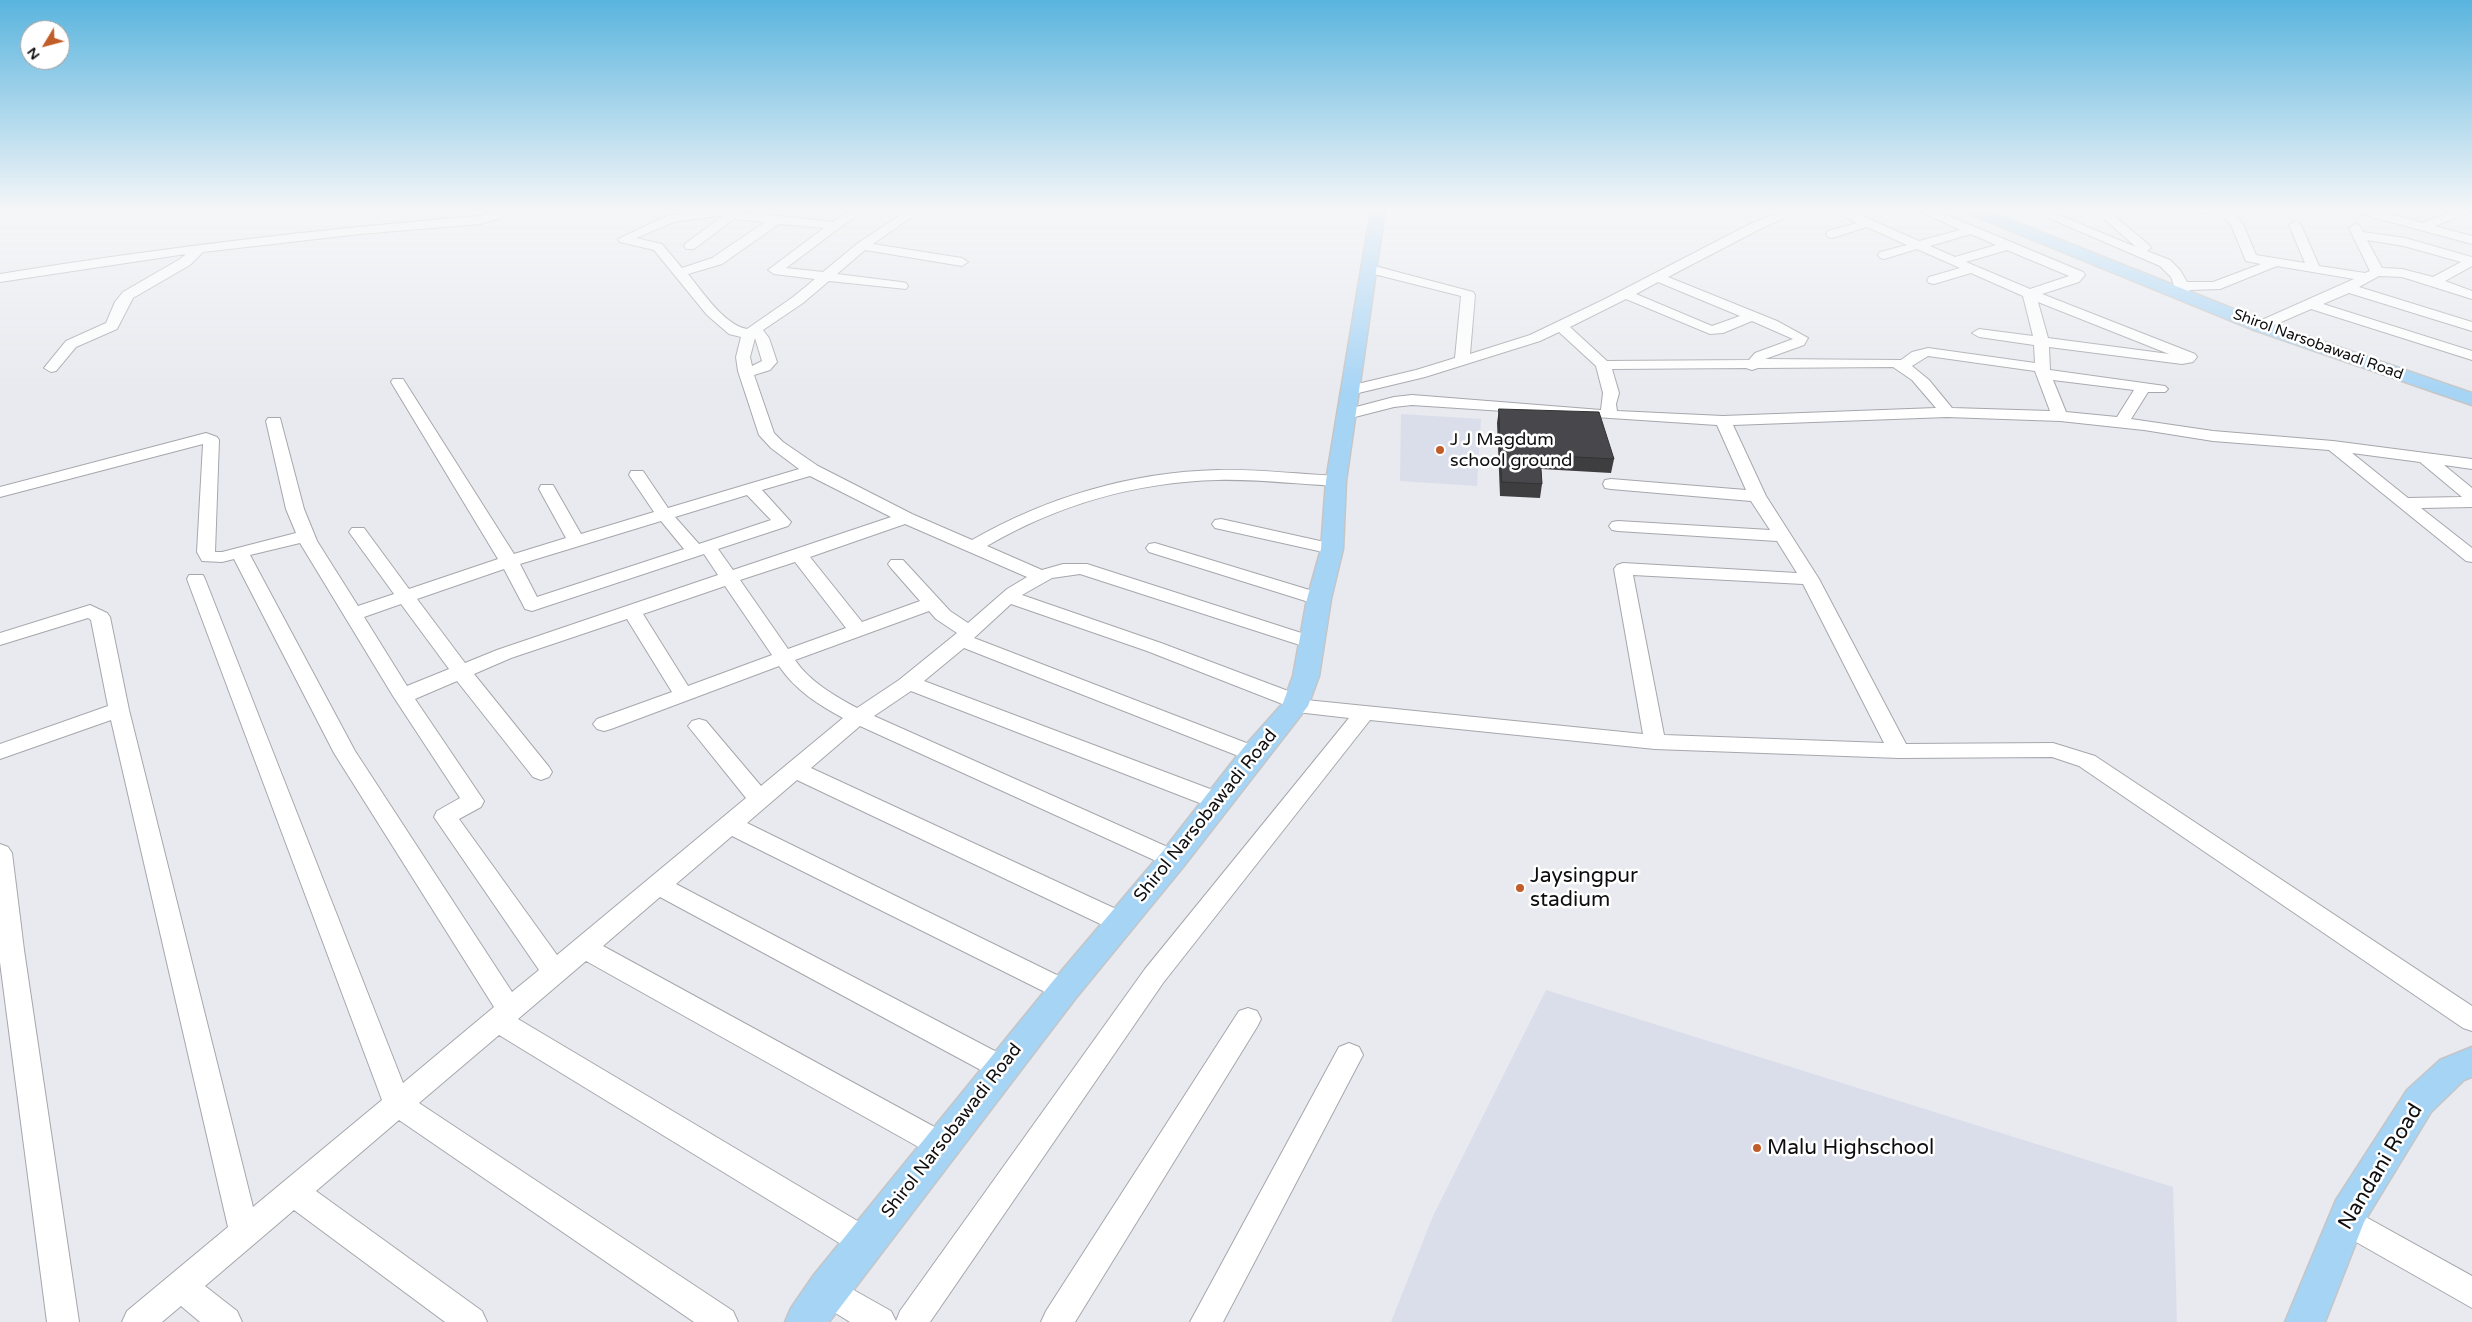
<!DOCTYPE html>
<html>
<head>
<meta charset="utf-8">
<style>
  body { margin:0 }
  #map { position:relative; width:2472px; height:1322px; overflow:hidden; background:#e8eaef; font-family:"Varela Round",sans-serif }
  canvas { display:block }
  .north { position:absolute; left:20px; top:20px; width:50px; height:50px; box-sizing:border-box; background:#fff; border:1px solid #9f9f9f; border-radius:50%; rotate:233deg; font-size:14px; font-weight:700; line-height:20px; text-align:center; color:#0e0e10 }
  .north::after { content:''; display:block; margin:auto; width:18px; height:22px; background:#c15d29; clip-path:polygon(50% 0,100% 100%,50% 72%,0 100%) }
</style>
</head>
<body>
<div id="map">
<canvas width="2472" height="1322"></canvas>
<div class="north">N</div>
</div>
<script>
const ctx = document.querySelector('canvas').getContext('2d');
ctx.lineJoin = 'round';
function fillPath(path, color) { ctx.fillStyle = color; ctx.fill(path, 'evenodd'); }
function stroke(path, color, width, dash) { ctx.strokeStyle = color; ctx.lineWidth = width; ctx.lineCap = dash ? 'butt' : 'round'; ctx.setLineDash(dash || []); ctx.stroke(path); }
function write(font, color, halo, rows, align = 'center') {
  ctx.font = font + ' "Varela Round",sans-serif'; ctx.lineWidth = 5; ctx.setLineDash([]); ctx.textBaseline = 'middle'; ctx.strokeStyle = halo; ctx.fillStyle = color; for (const [text, x, y, turn = 0] of rows) {
    ctx.save(); ctx.translate(x, y); ctx.rotate((+turn || 0) * Math.PI / 180); ctx.textAlign = isNaN(turn) ? turn : align; if (halo) ctx.strokeText(text, 0, 0); ctx.fillText(text, 0, 0); ctx.restore();
  }
}
const built = new Path2D(`
  M1401,414L1481,419L1477,486L1400,481Z
  M1546,990L2173,1187L2177,1322H1391L1433,1216Z`);
const minor = new Path2D(`
  M496,209H509L498,219L480,224L360,234L203,252L190,265L133,298L117,329L76,347L56,371L51,372L44,368L66,341L106,323L115,302L123,292L180,259L186,254L0,282V274C159,248 319,229 479,216Z
  M716,209L833,222L851,209H865L786,268L823,272L858,243L909,209H923L873,244L962,258L968,262L962,266L865,250L837,274L901,282L906,283L908,286L906,289L829,281L803,303L763,330L769,338L777,362L770,370L754,375L774,433L783,442L818,466L912,514L972,540C1047,497 1132,472 1218,470C1257,469 1297,474 1336,476L1342,477L1344,481L1342,485L1336,486C1297,484 1257,479 1218,480C1136,482 1057,505 987,546L1042,570L1063,564H1087L1320,639L1323,643L1320,647L1313,649L1306,647L1080,574L1052,578L1022,595L1161,643L1304,697L1306,700L1643,734L1614,569L1617,565L1623,563L1797,573L1777,541L1618,531L1612,530L1609,526L1612,522L1618,521L1770,530L1751,501L1611,489L1605,488L1603,484L1605,480L1611,479L1746,490L1717,425L1412,405L1394,407L1347,419L1341,417L1339,414L1341,411L1394,397L1412,395L1601,410L1603,393L1596,366L1559,332L1540,341L1425,377L1350,395L1345,393L1342,390L1345,387L1416,370L1455,358L1461,296L1366,272L1365,269L1366,266L1371,265L1473,292L1475,295L1470,354L1530,335L1605,299L1752,223L1788,209H1804L1760,229L1668,277L1777,321L1808,338L1804,345L1765,359L1901,360L1912,352L1928,348L2035,363L2034,345L1979,337L1972,333L1979,329L2033,336L2023,296L1971,273L1934,284L1929,283L1927,280L1929,277L1960,268L1917,249L1884,259L1880,258L1878,255L1880,252L1907,245L1867,227L1832,238L1828,237L1826,234L1828,231L1857,223L1830,209H1846L1919,241L1960,230L1916,209H1932L2083,272L2085,275L2079,282L2042,294L2195,354L2197,357L2193,362L2182,364L2049,347L2050,370L2165,386L2168,389L2165,392H2148L2131,419L2213,431L2333,441L2472,459V469L2444,465L2472,488V507L2421,508L2472,548V562L2466,561L2329,450L2213,441L2144,430L2060,421L1947,417L1733,425L1766,496L1819,579L1906,744L2053,743L2095,756L2472,1006V1031L2463,1028L2079,766L2052,757L1899,758L1655,749L1370,720L1163,983L930,1322H850L816,1301L811,1290L816,1279L827,1275L891,1311L896,1321L900,1311L1145,969L1349,718L1288,711L1285,705L1147,651L1011,604L974,638L1262,749L1265,754L1262,759L1254,761L1246,759L964,648L924,681L1226,795L1229,801L1226,807L1218,809L1210,807L911,691L874,716L1181,853L1185,859L1181,865L1173,868L1165,865L860,726L811,768L1129,915L1132,922L1129,929L1120,932L1111,929L797,780L747,823L1073,983L1077,990L1073,997L1064,1001L1055,997L732,836L676,884L1012,1060L1016,1068L1012,1076L1002,1080L992,1076L660,897L603,946L951,1136L955,1145L951,1154L941,1158L931,1154L586,961L518,1019L876,1232L880,1242L876,1252L865,1257L854,1252L499,1035L419,1103L733,1311L738,1322H694L399,1120L316,1191L482,1311L487,1322H445L294,1210L205,1286L237,1311L242,1322H200L181,1306L162,1322H122L127,1311L228,1227L111,720L0,759V744L108,706L91,620L88,618L0,645V633L90,605L107,613L110,617L129,710L253,1207L382,1100L187,579L189,575H203L205,579L403,1083L494,1007L334,753L234,559L222,562L202,561L197,552L203,444L0,497V487L206,433L217,437L219,440L215,552H222L296,533L286,509L266,421L268,418H280L304,509L317,541L358,606L394,594L349,532L352,528H364L409,589L498,559L391,382L393,379H403L514,554L566,538L539,489L541,485H553L581,534L654,512L629,475L631,471H643L668,508L799,469L771,448L759,435L738,371L736,357L741,337L729,334L707,315L654,250L620,242L618,239L667,216ZM724,215L686,243L684,246L686,249H694L734,219L765,222L712,258L682,268L662,244L636,238L674,222ZM779,224L824,228L768,270L774,274L815,279L793,297L747,329C724,325 702,291 688,274L722,264ZM1971,234L1996,245L1955,257L1930,246ZM2007,250L2069,276L2030,289L1966,262ZM1658,282L1740,316L1712,326L1636,294ZM1626,299L1710,334L1723,333L1752,321L1793,339L1755,353L1749,360L1607,361L1570,327ZM2038,302L2169,354L2048,338ZM755,338L762,361L752,366L750,357ZM1928,356L2035,371L2050,411L1952,408L1929,380L1912,366ZM1893,367L1912,380L1936,408L1723,416L1617,411L1616,404L1619,393L1612,369L1746,368L1752,370L1758,368ZM2053,380L2134,390L2117,417L2066,412ZM2352,453L2420,462L2462,497L2408,498ZM810,476L891,517L733,570L718,549L788,526L791,522L762,490ZM747,495L771,520L699,544L675,517ZM661,521L684,549L537,597L520,564ZM905,524L1027,577L1007,589L968,623L950,611L903,560H891L888,564L891,568L920,601L862,622L810,557ZM300,543L393,696L460,798L437,811L434,817L539,970L512,992L355,751L250,555ZM704,554L718,575L497,650L465,663L417,599L504,569L523,605L525,609L532,611ZM795,562L846,628L788,649L740,580ZM1633,575L1803,584L1884,743L1664,735ZM725,586L772,655L688,686L643,614ZM401,604L449,669L407,686L364,617ZM929,611L936,619L957,633L899,680L857,708C835,696 810,682 795,660ZM627,619L672,692L597,719L593,724L597,729L604,731L611,729L779,666C795,690 819,705 843,718L761,786L706,721L699,719L692,721L688,726L692,731L746,798L557,955L459,819L481,807L484,801L415,699L457,681L533,777L541,780L549,777L552,772L549,767L474,674L511,658Z
  M2028,209H2044L2136,247L2093,209H2106L2149,245L2151,248L2147,251L2170,260L2180,270L2187,282H2213L2261,264L2246,261L2231,225L2221,214L2203,213L2197,209H2249L2247,212L2234,214L2243,224L2256,255L2305,263L2289,225L2295,221L2301,225L2319,266L2365,273L2370,271L2349,228L2355,224L2359,225L2363,232L2405,238L2472,257V266L2445,281L2472,291V299L2402,277L2379,276L2359,287L2472,322V331L2349,293L2323,304L2472,351V360L2311,309L2265,329H2255L2253,326L2255,323L2354,279L2277,266L2220,289L2189,290L2188,297H2178L2171,277L2160,266ZM2367,240L2404,246L2461,262L2433,277L2402,269L2382,268Z
  M2352,209H2371L2423,223L2457,209H2472L2471,212L2435,226L2472,236V244L2354,212Z
  M1221,519L1338,545L1341,549L1338,553L1332,554L1215,528L1212,524L1215,520Z
  M1155,543L1326,595L1328,599L1326,603H1312L1149,552L1146,548L1149,544Z
  M0,844L8,847L12,853L24,950L79,1322H47L0,962Z
  M1248,1008L1257,1011L1261,1019L1257,1027L1075,1322H1041L1046,1311L1239,1011Z
  M1349,1043L1359,1047L1363,1055L1223,1322H1190L1339,1047Z
  M2346,1206L2472,1276V1308L2335,1230L2331,1220L2335,1210Z`);
const major = new Path2D(`
  M1371,209H1385L1346,481L1343,549L1331,599L1319,676L1308,706L1183,867L1075,999L829,1322H785L791,1308L813,1276L1053,981L1163,851L1244,747L1283,703L1293,676L1307,599L1321,549L1326,481Z
  M1963,209H1983L2266,322L2472,393V405L2254,330L1965,212Z
  M2472,1047V1077L2464,1080L2431,1112L2364,1222L2325,1322H2285L2336,1200L2407,1090L2440,1060Z`);
const wall = new Path2D(`
  M1499,409L1614,459L1611,473L1541,469L1542,484L1540,498L1500,496L1497,423Z`);
const building = new Path2D(`
  M1499,409L1599,412L1614,459L1540,455L1542,484L1502,482Z`);
const markers = [
  [1440,450,5,"#c15d29"],
  [1520,888,5,"#c15d29"],
  [1757,1148,5,"#c15d29"]
];
const farStreetnames = [
  ["Shirol Narsobawadi Road",2318,345,20]
];
const poiNames = [
  ["J J Magdum",1450,440],
  ["school ground",1450,461]
];
const streetNames = [
  ["Shirol Narsobawadi Road",1206,816,-51],
  ["Shirol Narsobawadi Road",952,1131,-52]
];
const nearPoinames = [
  ["Jaysingpur",1530,876],
  ["stadium",1530,900],
  ["Malu Highschool",1767,1148]
];
const nearStreetnames = [
  ["Nandani Road",2381,1167,-59]
];
fillPath(built, '#dadeea');
stroke(minor, '#a6a7ac', 2);
stroke(major, '#c5c5c6', 3);
fillPath(minor, '#fff');
fillPath(major, '#a6d4f5');
fillPath(wall, '#3e3d40');
fillPath(building, '#48474b');
stroke(building, '#323234', 1);
const sky = ctx.createLinearGradient(0, 0, 0, 394);
sky.addColorStop(0, '#59b4de');
sky.addColorStop(0.53, '#f5f6f8');
sky.addColorStop(1, '#f5f6f800');
ctx.fillStyle = sky;
ctx.fillRect(0, 0, 2472, 394);
for (const [x, y, r, color] of markers) { const dot = new Path2D(); dot.arc(x, y, r, 0, 2 * Math.PI); ctx.fillStyle = color; ctx.fill(dot); stroke(dot, '#fff', 2); }
write('15px', '#0e0e10', '#fff', farStreetnames);
write('18px', '#0e0e10', '#fff', poiNames, 'left');
write('18px', '#0e0e10', '#fff', streetNames);
write('21px', '#0e0e10', '#fff', nearPoinames, 'left');
write('21px', '#0e0e10', '#fff', nearStreetnames);
</script>
</body>
</html>
